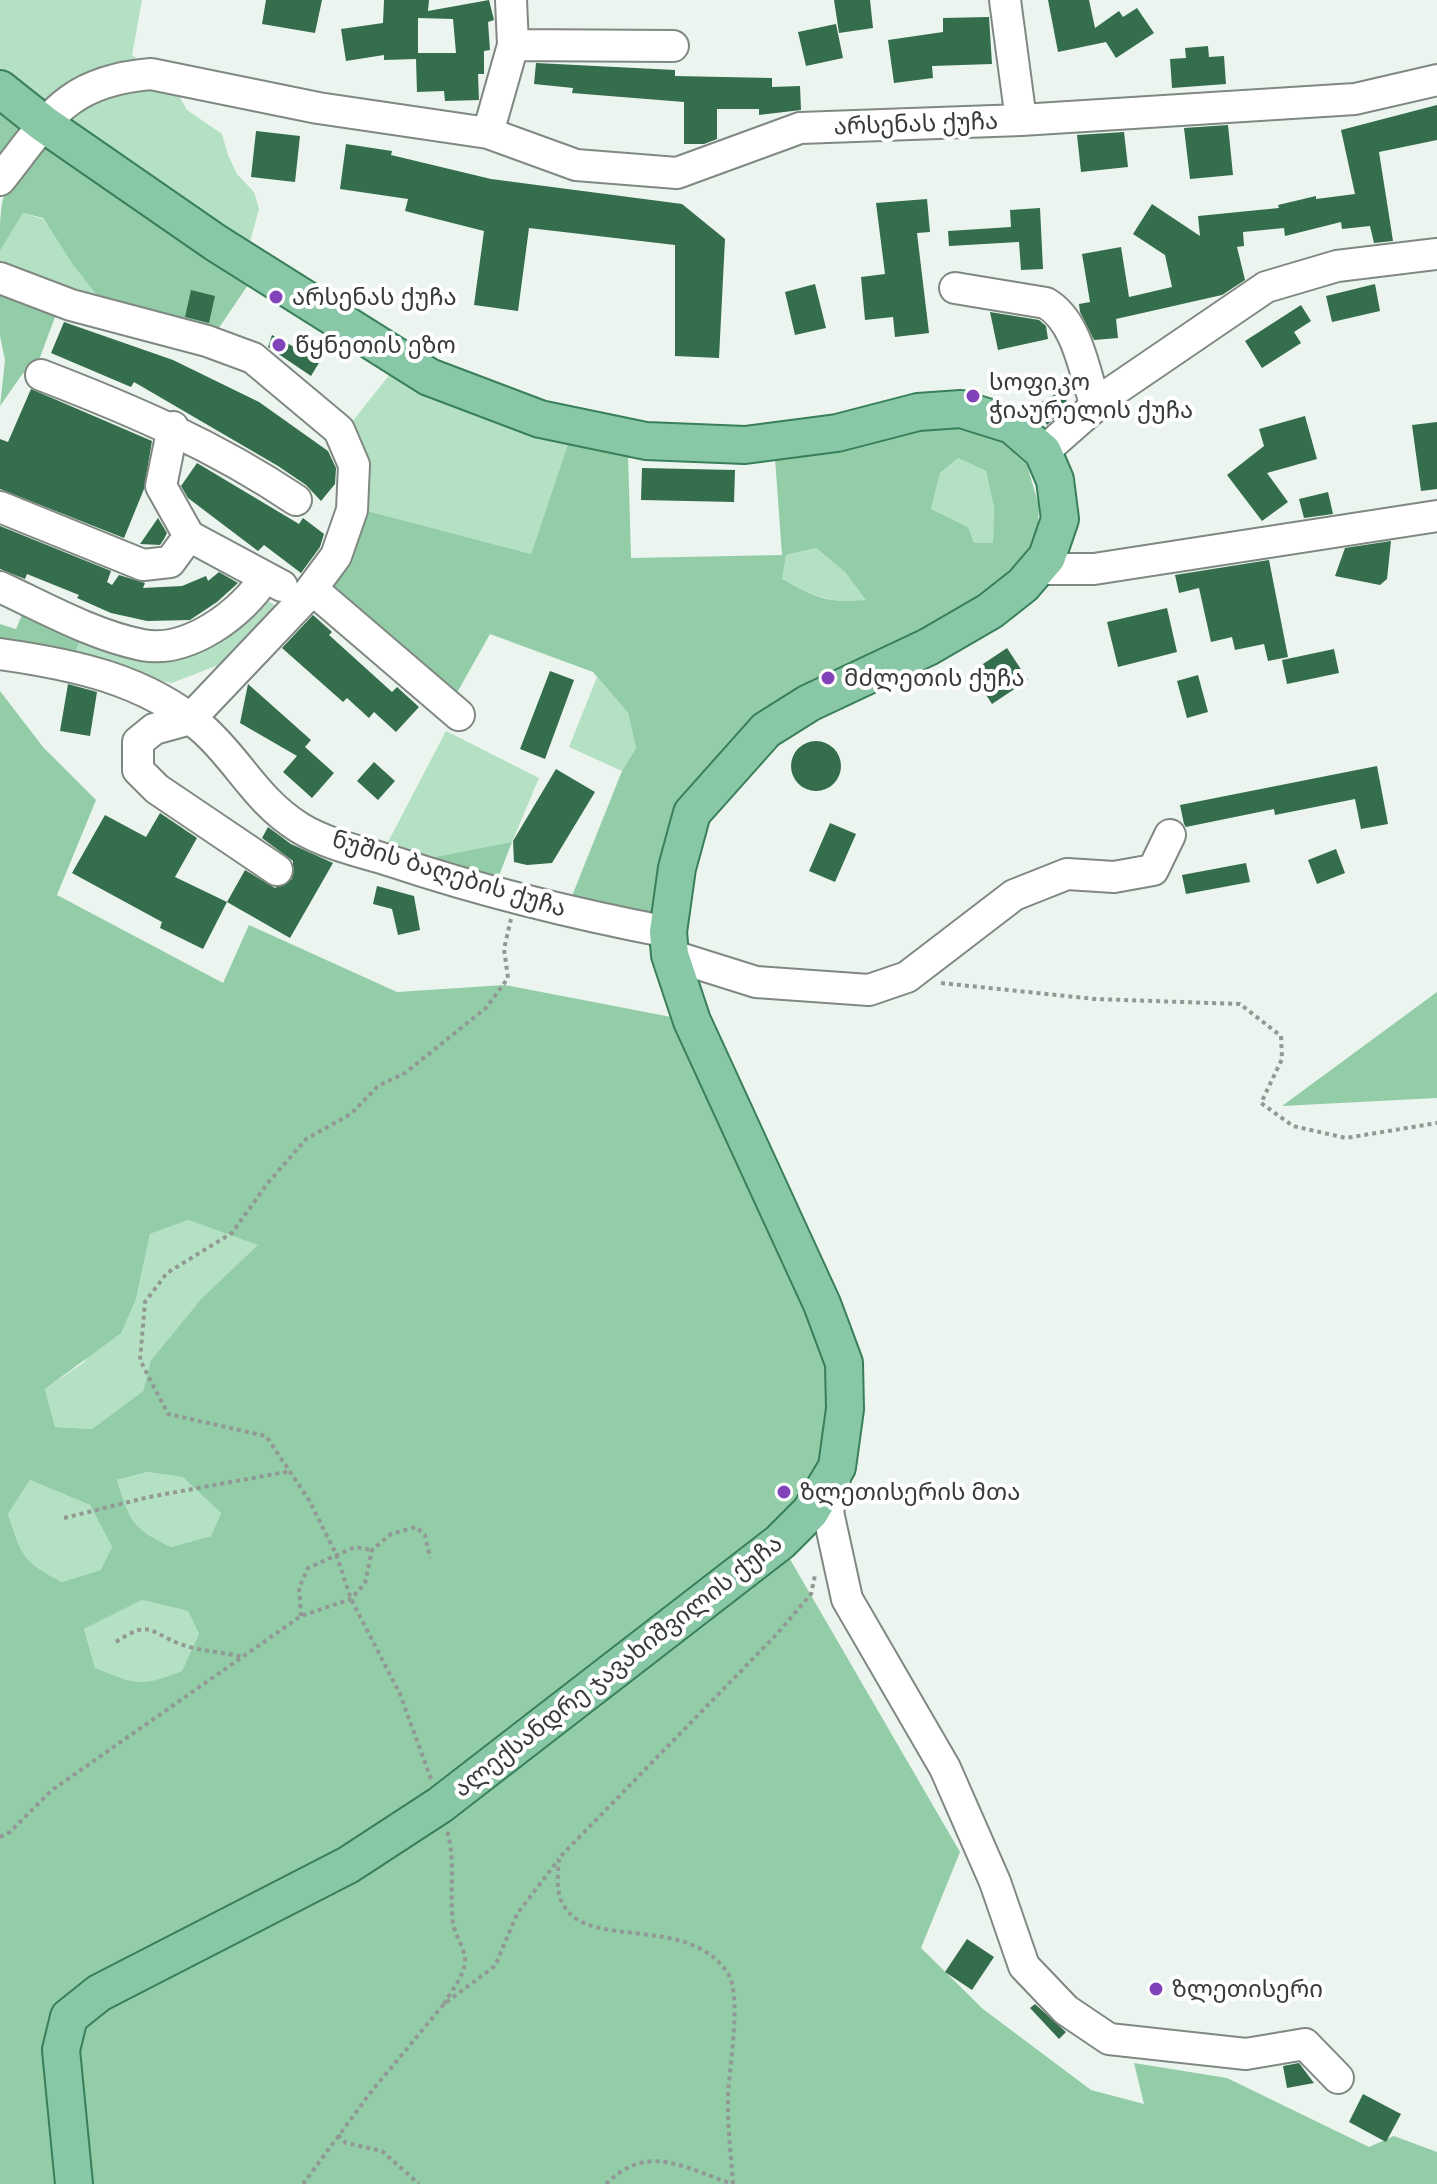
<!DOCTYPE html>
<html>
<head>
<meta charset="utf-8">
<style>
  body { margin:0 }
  canvas { display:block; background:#ebf4ee }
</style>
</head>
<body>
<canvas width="1437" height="2184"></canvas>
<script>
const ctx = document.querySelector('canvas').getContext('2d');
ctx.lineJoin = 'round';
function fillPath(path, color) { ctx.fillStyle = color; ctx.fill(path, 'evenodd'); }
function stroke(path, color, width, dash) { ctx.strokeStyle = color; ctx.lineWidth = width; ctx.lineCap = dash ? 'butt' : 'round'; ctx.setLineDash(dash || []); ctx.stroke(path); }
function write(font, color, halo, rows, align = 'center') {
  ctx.font = font + ' "Golos Text","Noto Sans Georgian",sans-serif'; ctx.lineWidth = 8; ctx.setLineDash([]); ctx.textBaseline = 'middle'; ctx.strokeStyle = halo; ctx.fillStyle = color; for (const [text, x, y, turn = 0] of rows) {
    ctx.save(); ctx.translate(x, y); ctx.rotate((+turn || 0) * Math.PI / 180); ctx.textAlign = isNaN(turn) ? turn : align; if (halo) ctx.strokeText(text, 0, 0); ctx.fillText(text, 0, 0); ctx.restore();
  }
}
const green = new Path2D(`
  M0,0H142L132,55L175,89L187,110L222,134L228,155L237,174L254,192L259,209L248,249L30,97L0,69Z
  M23,213L43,219L108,309L0,271V251Z
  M391,373L569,441L531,554L360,509L347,428Z
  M958,458L986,471L994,508L993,543H974L968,527L931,509L940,473Z
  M816,548L845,572L867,600C829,603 815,597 781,579L786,555Z
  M263,597L284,612L236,658L172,683L148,679L121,664L75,654L84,628L148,651Z
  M597,677L628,713L636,748L622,771L569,747Z
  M446,731L539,778L512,842L414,861L360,842L341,829L387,844Z
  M188,1220L259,1245L201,1299L151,1360L143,1391L92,1429L55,1427L45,1389L83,1363L136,1299L150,1234Z
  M147,1472L184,1477L221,1513L211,1536L171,1547C131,1527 131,1521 117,1480Z
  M30,1480L90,1505L112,1547L102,1570L62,1582C22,1561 22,1556 8,1514Z
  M142,1600L188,1611L199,1634L182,1672C140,1688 136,1684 95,1668L84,1629Z`);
const forest = new Path2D(`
  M0,109L25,133L0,164Z
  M46,146L248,285L214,335L108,309L74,266L43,218L23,213L0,251C0,196 0,180 46,146Z
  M0,289L58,309L33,376L23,373L0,406L5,360L0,336Z
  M938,421L973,427L1000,441L1027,465L1039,506L1037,541L1016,575L974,609L730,744L661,915L570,901L622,771L636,748L628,713L593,672L490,634L454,698L328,585L360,509L531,554L569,441L628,454L631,558L782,555L775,458ZM958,458L986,471L994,508L993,543H974L968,527L931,509L940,473ZM816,548L845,572L866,600C827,603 816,598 782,579L786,555Z
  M26,605L84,628L75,654L0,649V624L16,629Z
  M0,691L43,747L96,800L57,895L223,983L249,925L397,992L505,985L692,1021L845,1409L780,1542L960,1852L921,1948L983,2009L1091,2090L1144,2104L1134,2063L1227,2078L1369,2147L1394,2136L1437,2152V2184H0ZM188,1220L258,1245L201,1299L151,1360L143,1391L92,1429L55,1427L45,1389L121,1333L136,1299L150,1234ZM147,1472L183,1477L221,1513L211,1536L171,1547C131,1527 131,1522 117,1480ZM30,1480L90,1505L112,1547L101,1570L62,1582C22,1561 22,1556 8,1514ZM142,1600L188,1611L199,1634L182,1671C140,1688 136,1684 95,1668L84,1629Z
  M512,842L495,886L414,861Z
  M1437,992V1098L1282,1106Z`);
const building = new Path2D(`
  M266,0H322L315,33L262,24Z
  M384,0H429L428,11L489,0L494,20L488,22L490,50L484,51V74H478L479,100L445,101L444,91L417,92L416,59L384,60V55L346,61L341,29L383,23ZM418,18L453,19L456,53H418Z
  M834,0H870L873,28L839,33Z
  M1048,0H1089L1095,28L1119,11L1123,17L1137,8L1154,33L1116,58L1106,42L1058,52Z
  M989,17L992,64L932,66L933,78L894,83L888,40L943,32V18Z
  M836,24L843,58L806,66L798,32Z
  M1208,46L1209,57L1224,56L1226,84L1172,88L1170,59L1186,58L1185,48Z
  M536,63L675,70V76L772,78V87L800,86L801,110L759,115V109H717V139L704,144H684V102L572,93L573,88L534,84Z
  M1437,105V140L1379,152L1393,241L1374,243L1370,226L1342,229L1341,222L1285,236L1284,228L1243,232L1244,246L1237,247L1245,280L1222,295L1116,319L1118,338L1094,340L1080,312L1079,304L1090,302L1082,254L1121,247L1129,297L1172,287L1165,255L1133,234L1152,204L1200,236L1198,216L1279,208L1278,205L1316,196V199L1355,194L1341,130Z
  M1228,125L1233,175L1190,179L1184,128Z
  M256,131L300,136L295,182L251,177Z
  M1124,132L1128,167L1081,172L1077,135Z
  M346,144L392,151L391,155L491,179L682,204L725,239L719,358L675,356V245L529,228L518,311L474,305L484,231L405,211L408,199L340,189Z
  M927,199L930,232L917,233L929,333L895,337L893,317L865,320L861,277L885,274L876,203Z
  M1040,208L1043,269L1021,270L1019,242L949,246L948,231L1011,227L1010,210Z
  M815,284L826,328L795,335L785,292Z
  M1375,284L1380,311L1332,322L1326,296Z
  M191,290L215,296L209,323L185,317Z
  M1301,305L1311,321L1294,332L1301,343L1262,368L1245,341Z
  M990,312L1039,320L1046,326L1048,339L998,350Z
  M64,322L173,360L259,402L328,451L336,468L335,484L321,501L306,485L278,466L134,382L131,387L51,353Z
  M272,335L320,361L311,376L268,347Z
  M31,389L152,441L144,489L124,538L0,489V439L8,442Z
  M1061,391L1069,405L1047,425L1036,405Z
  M1305,416L1317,459L1267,473L1288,502L1262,521L1227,475L1264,446L1259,429Z
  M1437,422V489L1421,491L1412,425Z
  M197,463L299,524L303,518L324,534L320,547L301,573L264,545L258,551L188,498L181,486Z
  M642,468L735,470L734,502L641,500Z
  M1328,492L1333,514L1304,518L1299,499Z
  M158,518L167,533L164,539L160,545L140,544Z
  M0,526L111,571L107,582L112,585L119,575L145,583L143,588L182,586L206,576L208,581L219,572L238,583L217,602L190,620L147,621L111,613L77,598L79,595L27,574L25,579L0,569Z
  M1391,541L1387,579L1380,585L1335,576L1345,548Z
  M1269,560L1288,657L1268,661L1264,644L1235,650L1232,637L1211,642L1199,588L1179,593L1175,575Z
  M1167,608L1177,652L1118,667L1107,622Z
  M313,615L332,632L329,635L392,692L397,687L419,707L396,732L374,712L369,718L347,698L343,702L282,648Z
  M1007,648L1028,680L992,704L971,672Z
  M1334,649L1339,673L1287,684L1282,660Z
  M550,671L574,680L545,759L520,749Z
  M1198,675L1208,712L1187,718L1177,681Z
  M68,684L97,692L90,736L60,731Z
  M248,684L311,740L305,747L334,773L312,798L283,772L297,756L240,723Z
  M791 766a25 25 0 1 1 50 0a25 25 0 1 1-50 0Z
  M374,762L395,781L378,800L357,781Z
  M1377,766L1388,824L1361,829L1355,799L1275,815L1274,809L1186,827L1184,824L1180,805Z
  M556,769L595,792L552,863L527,865L514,862L513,841Z
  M160,813L197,838L175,877L227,902L203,949L160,928L162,922L72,873L105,815L146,837Z
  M830,823L856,834L835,882L809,871Z
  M268,827L291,844L333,863L290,938L227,902L245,870L275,888L292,879L293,861L262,838Z
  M1336,849L1345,873L1317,884L1308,860Z
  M1246,863L1250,882L1186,894L1182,875Z
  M377,886L414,896L420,930L398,935L392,909L373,904Z
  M967,1939L994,1957L972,1990L945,1972Z
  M1035,2004L1066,2032L1059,2039L1030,2008Z
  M1299,2063L1314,2083L1287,2088L1283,2066Z
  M1363,2094L1401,2114L1386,2142L1349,2122Z`);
const path = new Path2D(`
  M941,983L1095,999L1240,1004L1281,1036L1282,1059L1261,1103L1293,1126L1346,1138L1437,1123
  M64,1518L149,1497L291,1471
  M301,1616L299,1588L308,1568L355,1547L372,1550
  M116,1642C150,1619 149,1632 180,1644C199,1651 223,1652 243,1657
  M431,1779L400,1694L351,1599L336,1554L309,1500L266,1436L168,1414L140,1360L145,1302L167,1273L232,1233L267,1184L306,1139L351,1114L378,1086L405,1073L486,1008L508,978L504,949L511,919
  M0,1837L10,1832L52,1790L301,1616L351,1599L365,1583L372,1550L391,1534L416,1527L425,1535L430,1558
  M444,2004C451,1991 466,1974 465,1959C464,1947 455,1935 453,1923C449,1891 456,1861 447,1830
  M338,2135L346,2143L382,2151L419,2184
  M303,2184L371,2092L444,2004L495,1966L517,1914L559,1859
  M606,2184C648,2142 684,2168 733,2184
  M733,2184C731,2158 728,2131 728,2105C727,2073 744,1997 727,1972C687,1914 590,1950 564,1906C555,1893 558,1873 559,1858L776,1635L811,1594L815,1575`);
const minor = new Path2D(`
  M1005,0L1021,120
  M513,45L673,46
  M488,133L513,45L511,0
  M0,180C49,118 66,81 151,74L318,108L488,133L576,165L677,173L800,128L1021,120L1355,99L1437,80
  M0,278L71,305L207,341L253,358L339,430L354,465L352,510L336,556L304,599L190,719L154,729L138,742V770L157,789L277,870
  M955,288L1046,303C1078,322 1084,372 1096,406
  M41,375C132,410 214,445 296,500
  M173,427L161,486L189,536L282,586
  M1043,452L1109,394L1266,287L1337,266L1437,254
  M0,507L143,565L170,562L189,536
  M1037,569H1094L1437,516
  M0,587C45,608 93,635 142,645C188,654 243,613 265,577
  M312,589L459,715
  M0,654C72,664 145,679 202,728C238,759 255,800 300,828C326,844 362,852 391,861C481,891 574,914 668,932
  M670,955L756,982L869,990L907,977L1014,895L1067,874L1114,877L1153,870L1170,835
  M835,1478L828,1512L847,1599L945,1768L995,1882L1024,1966L1066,2010L1109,2039L1246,2054L1305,2044L1338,2078`);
const major = new Path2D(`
  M0,89L44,124L216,243L429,377L540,419L646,441L745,445L837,433L918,412L961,409L1012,425L1043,452L1055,480L1060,519L1047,557L1023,585L990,611L928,647L809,703L766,730L692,813L677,868L668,932L670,955L692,1021L822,1304L844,1363L845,1409L837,1467L810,1512L780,1542L440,1805L348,1865L99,1993L69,2017L61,2050L74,2184`);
const markers = [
  [276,297,8,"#8343b8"],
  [279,345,8,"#8343b8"],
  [973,396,8,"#8343b8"],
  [828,678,8,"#8343b8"],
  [784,1492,8,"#8343b8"],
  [1156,1989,8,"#8343b8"]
];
const streetNames = [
  ["არსენას ქუჩა",916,124,-2],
  ["ნუშის ბაღების ქუჩა",449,874,17],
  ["ალექსანდრე ჯავახიშვილის ქუჩა",618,1666,-38]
];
const poiNames = [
  ["არსენას ქუჩა",292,297],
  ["წყნეთის ეზო",295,345],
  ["სოფიკო",989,382],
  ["ჭიაურელის ქუჩა",989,410],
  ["მძლეთის ქუჩა",844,678],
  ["ზლეთისერის მთა",800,1492],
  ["ზლეთისერი",1172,1989]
];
fillPath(green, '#b4e1c4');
fillPath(forest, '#92cda8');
fillPath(building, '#356e4d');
stroke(minor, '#808882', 34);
stroke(major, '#387f5a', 40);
stroke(path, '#929894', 4, [4, 4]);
stroke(minor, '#fff', 30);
stroke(major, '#88c8a6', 36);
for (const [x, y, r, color] of markers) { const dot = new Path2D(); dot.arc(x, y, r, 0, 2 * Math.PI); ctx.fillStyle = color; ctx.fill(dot); stroke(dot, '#fff', 3); }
write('24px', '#373b39', '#fff', streetNames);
write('24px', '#373b39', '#fff', poiNames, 'left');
</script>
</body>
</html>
